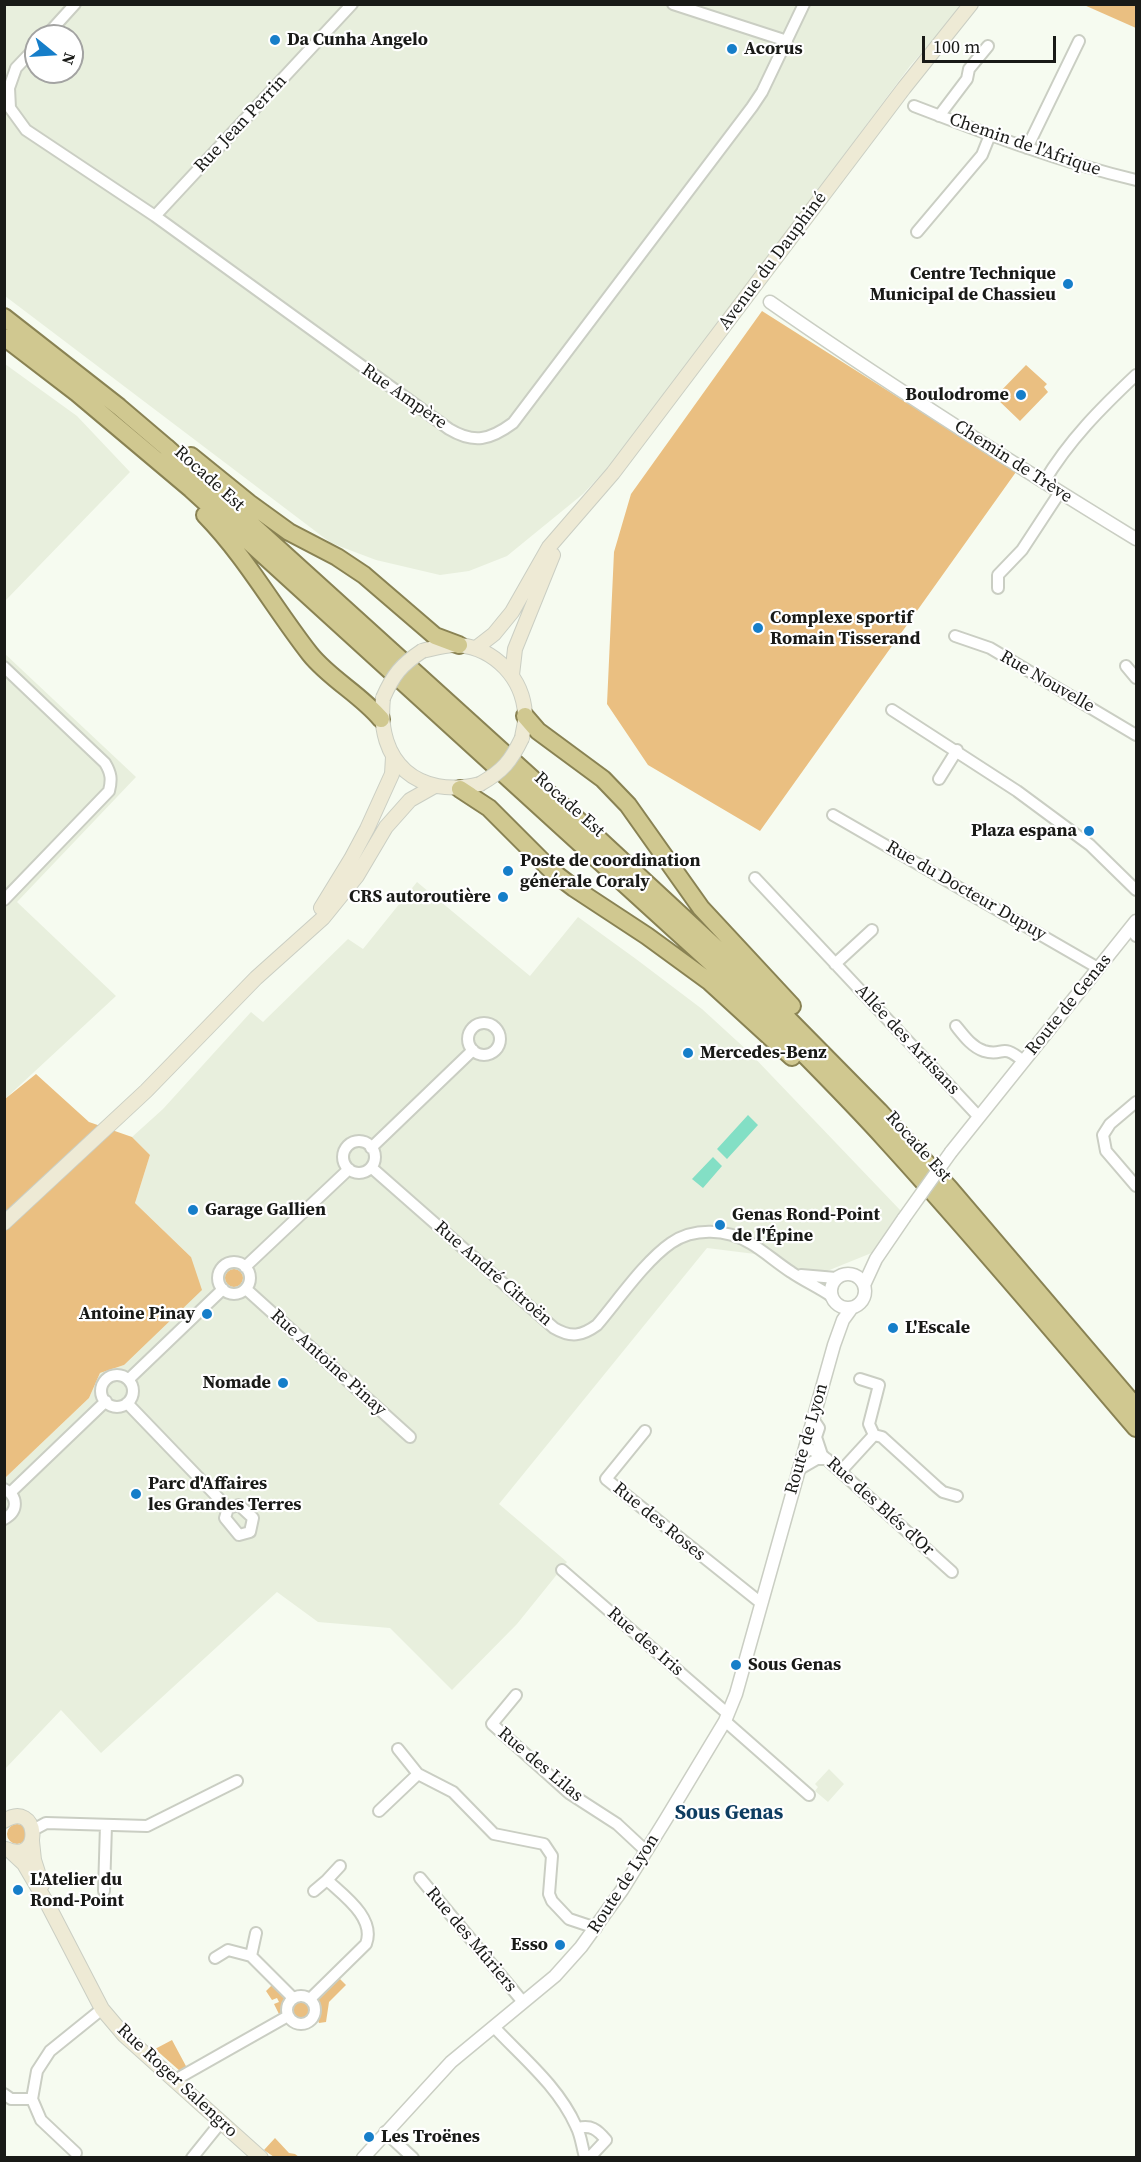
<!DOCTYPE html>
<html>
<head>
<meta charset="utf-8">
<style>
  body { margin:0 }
  #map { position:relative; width:1141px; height:2162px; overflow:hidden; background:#f6fbf0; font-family:"Source Serif 4",serif }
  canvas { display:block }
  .frame { position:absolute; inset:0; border:6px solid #191a17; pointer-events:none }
  .north { position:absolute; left:24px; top:24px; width:60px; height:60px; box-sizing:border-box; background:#fff; border:2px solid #a3a3a2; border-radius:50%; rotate:108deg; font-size:16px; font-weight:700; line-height:24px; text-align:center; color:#191a17 }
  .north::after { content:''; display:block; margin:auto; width:21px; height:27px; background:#167ec9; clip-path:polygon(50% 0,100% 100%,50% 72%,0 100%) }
  .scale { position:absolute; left:922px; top:36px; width:134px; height:27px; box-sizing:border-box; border:3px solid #191a17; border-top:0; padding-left:8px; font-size:18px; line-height:21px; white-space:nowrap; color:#191a17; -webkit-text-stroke:4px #fff; paint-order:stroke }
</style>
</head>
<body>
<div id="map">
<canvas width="1141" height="2162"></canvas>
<div class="frame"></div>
<div class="north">N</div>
<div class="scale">100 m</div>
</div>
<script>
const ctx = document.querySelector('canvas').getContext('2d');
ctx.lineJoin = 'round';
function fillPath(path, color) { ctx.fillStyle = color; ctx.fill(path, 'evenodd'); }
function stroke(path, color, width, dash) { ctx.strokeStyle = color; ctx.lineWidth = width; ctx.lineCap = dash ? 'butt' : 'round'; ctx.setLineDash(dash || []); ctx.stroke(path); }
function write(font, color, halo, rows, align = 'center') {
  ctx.font = font + ' "Source Serif 4",serif'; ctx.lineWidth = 4.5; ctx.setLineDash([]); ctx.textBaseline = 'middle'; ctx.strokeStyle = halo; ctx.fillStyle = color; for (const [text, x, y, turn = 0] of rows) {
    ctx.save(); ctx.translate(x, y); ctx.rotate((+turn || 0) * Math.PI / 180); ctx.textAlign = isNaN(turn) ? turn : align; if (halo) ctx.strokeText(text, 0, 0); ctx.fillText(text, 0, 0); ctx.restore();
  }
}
const built = new Path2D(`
  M4,5H964L910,66L627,447L583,494L507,556L469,571L440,575L376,560L331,543L5,296ZM36,36H72V72H36Z
  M5,364L77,416L130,472L5,601Z
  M4,653L136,777L17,902L116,996L5,1099Z
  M417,882L530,976L578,917L636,959L702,1009L749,1052L901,1211L874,1252L827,1271L820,1284L763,1255L707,1248L499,1504L567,1562L517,1624L452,1690L390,1628L318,1622L277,1592L101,1753L61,1710L5,1769V1478L89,1398L100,1373L124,1365L191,1257L135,1203L150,1155L132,1137L163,1109L251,1012L263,1022L348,939L363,949Z
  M829,1769L844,1784L828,1802L815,1791L818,1787L815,1784Z`);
const green = new Path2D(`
  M1084,5H1136V28Z
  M762,311L1016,472L760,831L648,765L607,704L614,552L631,494Z
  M1026,365L1047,384L1044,387L1048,392L1020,421L995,397Z
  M36,1074L89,1122L132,1137L150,1155L135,1203L191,1257L202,1290L124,1365L100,1373L89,1398L5,1478V1099Z
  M225 1278a9 9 0 1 1 18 0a9 9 0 1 1-18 0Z
  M7 1834a10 10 0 1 1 20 0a10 10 0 1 1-20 0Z
  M338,1977L346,1985L329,2002L326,2022L319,2023L316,2016V2000Z
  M272,1985L286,1999L280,2016L274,2004L279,2002L277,1998L272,2000L266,1991Z
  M291 2009a10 10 0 1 1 20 0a10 10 0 1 1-20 0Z
  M172,2040L187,2068L180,2071L155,2049Z
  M275,2138L289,2153L295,2154L299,2157H274L264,2150Z`);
const water = new Path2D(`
  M748,1115L758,1125L727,1159L717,1149Z
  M713,1157L722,1166L703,1188L692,1179Z`);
const minor = new Path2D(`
  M673,4L787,41
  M46,36L75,4
  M36,47L16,68L9,88L10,108L26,130L155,216L449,429C474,444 490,440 513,423L752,107L762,92L804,4
  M914,106C987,134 1060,162 1136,180
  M939,116L967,79L969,69L988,46
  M1027,148L1079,41
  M155,216L352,4
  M917,232L982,155L990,135
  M1044,482C1069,440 1101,408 1136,375
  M998,588V575L1022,550L1060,492
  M955,636L990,648L1136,735
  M1126,666L1136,678
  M4,667L105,763C111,773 112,779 109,791L4,900
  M892,710L1017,791L1090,845L1136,890
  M939,779L957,750
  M833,815L1098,968
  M755,878L979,1117
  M1131,929L1136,936
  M835,964L872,930
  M468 1039a16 16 0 1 1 32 0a16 16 0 1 1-32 0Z
  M956,1026C964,1036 972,1047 984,1051C1004,1057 1001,1042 1023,1061
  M1136,1102L1110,1124L1103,1135L1106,1151L1136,1186
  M343 1157a16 16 0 1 1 32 0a16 16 0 1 1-32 0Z
  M371,1148L473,1050
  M372,1168L554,1328C571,1338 582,1336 597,1325C619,1299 645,1261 671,1243C694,1227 727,1229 750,1243C764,1251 777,1263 791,1272C804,1281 818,1287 831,1296
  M218 1278a16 16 0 1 1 32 0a16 16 0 1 1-32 0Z
  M245,1267L349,1169
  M801,1275L836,1278
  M246,1289L410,1437
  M101 1391a16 16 0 1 1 32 0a16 16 0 1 1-32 0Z
  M129,1379L223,1289
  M860,1379L879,1385L869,1424L874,1435
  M127,1403L228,1508L225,1518L239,1535L250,1532L253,1518L239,1505L228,1508
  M813,1419L819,1428L816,1437L822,1455
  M645,1431L606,1479L761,1603
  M805,1447L822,1455L952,1572
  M798,1470L817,1459H827
  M841,1471L874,1435L882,1437L937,1487L943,1492L957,1496
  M4,1489C18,1496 19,1511 4,1519
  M11,1492L106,1401
  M562,1570L728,1714
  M516,1695L492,1724L569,1793L617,1824L646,1851
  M725,1721L809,1795
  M398,1749L418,1774L453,1792L494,1834L544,1844L552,1856L549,1894L552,1901L569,1919L596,1928
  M379,1811L418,1774
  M33,1830L46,1823L147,1826L237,1781
  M420,1878L523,2002
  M104,1891L106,1825
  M314,1891L327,1880
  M256,1933L251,1956L293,1998
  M215,1958L228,1950L251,1956
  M287 2010a14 14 0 1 1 28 0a14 14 0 1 1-28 0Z
  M310,1999L366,1944C376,1918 343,1895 327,1880L340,1866
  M494,2027C523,2058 558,2086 576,2126C581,2135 582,2147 585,2157L591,2156L606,2140C597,2129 591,2125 578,2128
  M175,2080L288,2016
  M4,2094L11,2099H32
  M385,2132L413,2158
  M76,2153L41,2120L32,2099L37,2071L50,2051L102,2009
  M192,2158L221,2122`);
const tertiary = new Path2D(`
  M770,302C889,385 1012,463 1136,539
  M951,1152L1136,921
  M831 1291a17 17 0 1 1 34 0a17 17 0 1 1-34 0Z
  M864,1285L876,1259L904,1218
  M363,2158L451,2062L555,1976L581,1947L622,1890L666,1819L725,1721L736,1694L834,1345L843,1320L851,1309`);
const secondary = new Path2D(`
  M476,648L494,634L512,612L549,547L613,473L904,88L971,4
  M422,651C435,648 447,644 459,645C496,649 523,679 525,714C526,722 523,730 522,738
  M512,675L515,649L553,555
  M383,698C376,763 418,799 480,784
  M321,908L351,859L367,829L392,774L393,757
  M4,1223L146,1091L256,978L323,918L357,876L386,827L410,800L433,787
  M4,1821C39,1798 44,1866 6,1849
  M32,1841L34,1860L42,1885
  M9,1850L24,1864L48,1905L102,2009L124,2035L261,2158`);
const trunk = new Path2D(`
  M4,317L119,407L166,447L590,831L738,968L879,1111L950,1189L1136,1407
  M4,337L77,393L191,489L729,979C782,1032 835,1084 885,1139C971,1233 1053,1331 1136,1428
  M191,456L249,503L289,532L337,557L364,575L435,636L459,645
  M205,515C246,557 274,608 310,654C330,679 360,694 381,719
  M525,716L538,731L603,779L628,805L701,908L792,1006
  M460,789L489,808L553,872L574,888L647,936L710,982L792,1057`);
const tertiaryBridge = new Path2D(`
  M904,1218L951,1152`);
const secondaryBridge = new Path2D(`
  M383,698C393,675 401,665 422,651
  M480,784C503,771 511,761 522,738`);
const markers = [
  [275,40,6,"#167ec9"],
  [732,49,6,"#167ec9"],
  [1068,284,6,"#167ec9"],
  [1021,395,6,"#167ec9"],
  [758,628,6,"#167ec9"],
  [1089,831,6,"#167ec9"],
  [508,871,6,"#167ec9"],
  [503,897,6,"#167ec9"],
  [688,1053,6,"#167ec9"],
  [193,1210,6,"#167ec9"],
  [720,1225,6,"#167ec9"],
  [207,1314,6,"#167ec9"],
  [893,1328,6,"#167ec9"],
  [283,1383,6,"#167ec9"],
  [136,1494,6,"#167ec9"],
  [736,1665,6,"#167ec9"],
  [18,1890,6,"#167ec9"],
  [560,1945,6,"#167ec9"],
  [369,2137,6,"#167ec9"]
];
const poiNames = [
  ["Da Cunha Angelo",287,40],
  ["Acorus",744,49],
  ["Centre Technique",1056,274,"right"],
  ["Municipal de Chassieu",1056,295,"right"],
  ["Boulodrome",1009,395,"right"],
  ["Complexe sportif",770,618],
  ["Romain Tisserand",770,639],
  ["Plaza espana",1077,831,"right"],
  ["Poste de coordination",520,861],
  ["générale Coraly",520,882],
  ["CRS autoroutière",491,897,"right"],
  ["Mercedes-Benz",700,1053],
  ["Garage Gallien",205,1210],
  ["Genas Rond-Point",732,1215],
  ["de l'Épine",732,1236],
  ["Antoine Pinay",195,1314,"right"],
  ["L'Escale",905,1328],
  ["Nomade",271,1383,"right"],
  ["Parc d'Affaires",148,1484],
  ["les Grandes Terres",148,1505],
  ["Sous Genas",748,1665],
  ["L'Atelier du",30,1880],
  ["Rond-Point",30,1901],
  ["Esso",548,1945,"right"],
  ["Les Troënes",381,2137]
];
const streetNames = [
  ["Rue Jean Perrin",241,124,-47],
  ["Chemin de l'Afrique",1025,145,19],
  ["Avenue du Dauphiné",773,261,-53],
  ["Rue Ampère",404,397,35],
  ["Chemin de Trève",1013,462,33],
  ["Rocade Est",209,479,42],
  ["Rue Nouvelle",1047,682,30],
  ["Rocade Est",569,805,42],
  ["Rue du Docteur Dupuy",966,891,30],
  ["Route de Genas",1069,1005,-51],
  ["Allée des Artisans",907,1040,47],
  ["Rocade Est",918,1147,48],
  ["Rue André Citroën",493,1274,41],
  ["Rue Antoine Pinay",328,1363,42],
  ["Route de Lyon",807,1439,-74],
  ["Rue des Blés d'Or",880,1507,42],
  ["Rue des Roses",659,1522,39],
  ["Rue des Iris",645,1642,41],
  ["Rue des Lilas",540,1765,40],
  ["Route de Lyon",624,1884,-57],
  ["Rue des Mûriers",471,1940,50],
  ["Rue Roger Salengro",177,2081,43]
];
const quarterNames = [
  ["Sous Genas",729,1814]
];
fillPath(built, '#e8efdd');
fillPath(green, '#eabf81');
fillPath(water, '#83dfc5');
stroke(minor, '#cacec3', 14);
stroke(tertiary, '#cacec3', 15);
stroke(secondary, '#cacec3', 16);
stroke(trunk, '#898253', 20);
stroke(minor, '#fff', 10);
stroke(tertiary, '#fff', 12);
stroke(secondary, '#eeead5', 14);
stroke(trunk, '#d0c890', 16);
stroke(tertiaryBridge, '#cacec3', 15, []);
stroke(secondaryBridge, '#cacec3', 16, []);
stroke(tertiaryBridge, '#fff', 12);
stroke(secondaryBridge, '#eeead5', 14);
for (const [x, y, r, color] of markers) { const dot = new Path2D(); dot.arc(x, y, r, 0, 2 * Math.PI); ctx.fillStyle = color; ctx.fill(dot); stroke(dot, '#fff', 2); }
write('bold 18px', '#191a17', '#fff', poiNames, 'left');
write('18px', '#191a17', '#fff', streetNames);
write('bold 21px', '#0e3d61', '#fff', quarterNames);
</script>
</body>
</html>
